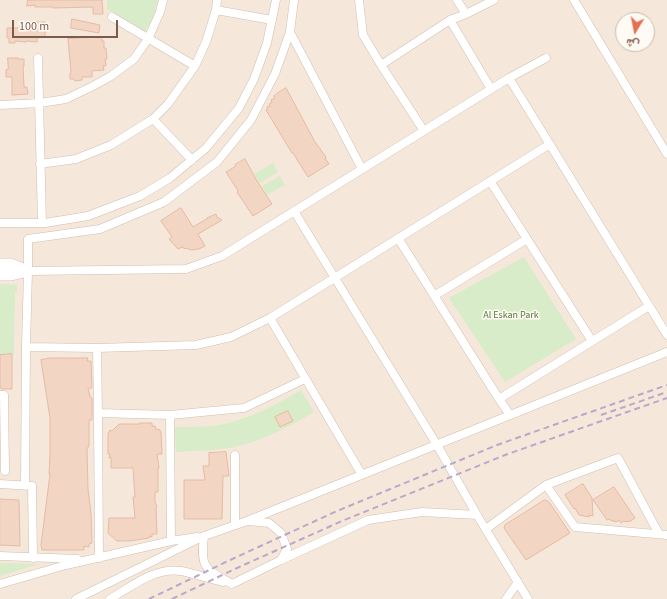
<!DOCTYPE html>
<html>
<head>
<meta charset="utf-8">
<style>
  body { margin:0 }
  #map { position:relative; width:667px; height:599px; overflow:hidden; background:#fdf6ec; font-family:"Source Sans 3",Vazirmatn,sans-serif }
  canvas { display:block }
  .north { position:absolute; left:615px; top:12px; width:40px; height:40px; box-sizing:border-box; background:#fffaf3; border:1px solid #cabbb1; border-radius:50%; rotate:190deg; font-size:11px; font-weight:700; line-height:16px; text-align:center; color:#7a5c4d }
  .north::after { content:''; display:block; margin:auto; width:14px; height:18px; background:#e76f51; clip-path:polygon(50% 0,100% 100%,50% 72%,0 100%) }
  .scale { position:absolute; left:12px; top:20px; width:106px; height:18px; box-sizing:border-box; border:2px solid #7a5c4d; border-top:0; padding-left:5px; font-size:12px; line-height:14px; white-space:nowrap; color:#7a5c4d; -webkit-text-stroke:3px #fffaf3; paint-order:stroke }
</style>
</head>
<body>
<div id="map">
<canvas width="667" height="599"></canvas>
<div class="north">ش</div>
<div class="scale">100 m</div>
</div>
<script>
const ctx = document.querySelector('canvas').getContext('2d');
ctx.lineJoin = 'round';
function fillPath(path, color) { ctx.fillStyle = color; ctx.fill(path, 'evenodd'); }
function stroke(path, color, width, dash) { ctx.strokeStyle = color; ctx.lineWidth = width; ctx.lineCap = dash ? 'butt' : 'round'; ctx.setLineDash(dash || []); ctx.stroke(path); }
function write(font, color, halo, rows, align = 'center') {
  ctx.font = font + ' "Source Sans 3",sans-serif'; ctx.lineWidth = 3; ctx.setLineDash([]); ctx.textBaseline = 'middle'; ctx.strokeStyle = halo; ctx.fillStyle = color; for (const [text, x, y, turn = 0] of rows) {
    ctx.save(); ctx.translate(x, y); ctx.rotate((+turn || 0) * Math.PI / 180); ctx.textAlign = isNaN(turn) ? turn : align; if (halo) ctx.strokeText(text, 0, 0); ctx.fillText(text, 0, 0); ctx.restore();
  }
}
const residential = new Path2D(`
  M0,0H667V599H0ZM623,20H647V44H623Z`);
const green = new Path2D(`
  M107,0H158L153,17L145,31L107,9Z
  M273,163L278,172L260,183L254,174Z
  M280,176L285,185L267,195L262,186Z
  M524,257L576,339L505,382L449,298Z
  M1,284L17,285V292H15L14,355H0V285Z
  M301,390L314,412C290,427 263,440 235,447C216,451 196,451 176,452L175,427C187,427 200,427 212,426C245,422 273,406 301,390Z
  M0,563L39,564L0,576Z`);
const building = new Path2D(`
  M28,0H102L103,14H93V7L53,8V7H35V5L27,6Z
  M72,19L100,25L99,33L71,28Z
  M35,22H45L46,32H45V37L37,38V42L26,41V42L15,41V43H9V38H7V28H26V24L34,23Z
  M102,37V41H104V48H106L107,59H105L106,66H103L104,70L92,71V77H82V80L75,81L74,79H70V73L71,72L68,39Z
  M8,58H18V59H24V66H23L24,87H27L28,94L12,95V77H6V70L8,69Z
  M286,88L315,142L326,157L325,158L329,164L308,177L293,153H292L266,110L268,109L267,107L270,106L269,104L272,102L271,100L275,98L274,96Z
  M245,159L257,181L272,204L253,216L237,192L238,191L226,172L236,166L235,165Z
  M181,208L193,227L208,218H207L216,214L217,217L222,220L198,234L205,246L199,249L191,250L186,248L185,249L182,247L178,249L169,239L172,237L161,221Z
  M12,354V389H1V387H0V355Z
  M50,358H88L87,361H91L92,388H88L90,397L92,398V420H89V445L87,450L88,489L91,514L92,543L89,544V547L84,546V550H42L41,545L50,474H49L50,455V418L41,360Z
  M288,411L293,421L280,427L275,417Z
  M140,423H152V426H155L156,429L160,430L161,432L162,454H157L159,468H158V492H155V502L157,507L156,508L157,534H152V537L149,536V538L129,541H117L108,533L109,518H135L133,497H135L133,468H111V457L109,458L110,454H108V434L110,430L112,431L119,424H140Z
  M226,452L229,476H223L222,519H184V480H205L203,466H209V453Z
  M583,484L592,498L593,516L589,515V517L579,515L575,508L574,509L565,495Z
  M614,487L635,518L629,522L628,521L625,522L624,521L621,523L619,520L617,522L616,521L614,522L613,520L611,521L610,519L607,520L593,500Z
  M0,499L19,500L20,546L0,545Z
  M545,500L549,502L570,533L526,560L504,528L505,525Z`);
const street = new Path2D(`
  M359,0L363,35L381,65L424,131
  M457,0L466,14
  M574,0L667,154
  M216,10L272,20
  M112,17L195,66
  M450,20L491,89
  M290,32L362,169
  M38,58L42,223
  M381,65L450,20L466,14L494,0
  M509,78L667,335
  M0,105L40,103L66,99L93,86L111,76L134,59L148,39L160,12L163,0
  M153,119L192,160
  M40,164L76,159L111,145L153,119L168,104L195,66L206,42L216,10L217,0
  M490,181L592,341
  M294,211L437,445L477,515L528,599
  M0,223H45L88,216L140,196L170,178L206,148L239,108L254,79L267,43L276,0
  M398,238L499,399L510,415
  M28,271L186,269L222,256L509,78L546,58
  M434,296L527,239
  M270,318L362,475
  M26,347L97,348L196,345L231,337L270,318L550,144
  M97,348L98,413L99,558
  M0,395H4L5,471
  M499,399L649,306
  M98,413L170,415L244,408L305,379
  M170,415L171,541
  M0,484L32,486L33,558
  M25,485L26,347L28,271V239L100,229L164,202L217,162L251,120L275,74L290,32L294,0
  M546,485L575,527L667,535
  M249,521L269,523L281,533L287,549L281,560
  M235,525V455
  M486,529L546,485L618,458L659,534
  M204,536C200,569 205,568 232,584L281,560L368,520L422,512L477,515
  M0,556L77,559
  M0,584L66,565L171,541L197,537
  M76,599L204,536L247,521L667,352
  M110,599C132,586 155,567 181,571C195,574 209,578 223,582
  M506,599L518,582`);
const secondary = new Path2D(`
  M0,264H11L28,271
  M0,275H11L28,271`);
const rail = new Path2D(`
  M601,415L667,392
  M149,599L228,561L337,511L497,445L667,385
  M172,599L237,568L342,521L505,455L667,398`);
const parkNames = [
  ["Al Eskan Park",511,316]
];
fillPath(residential, '#f5e8da');
fillPath(green, '#d8ecc9');
fillPath(building, '#f3d5c3');
stroke(building, '#e6bba3', 1);
stroke(street, '#d1beb0', 9);
stroke(secondary, '#d6c0b0', 12);
stroke(street, '#fff', 8);
stroke(secondary, '#fff', 11);
stroke(rail, '#b9a8c9', 2, [6, 4]);
write('10px', '#537a41', '#fffaf3', parkNames);
</script>
</body>
</html>
